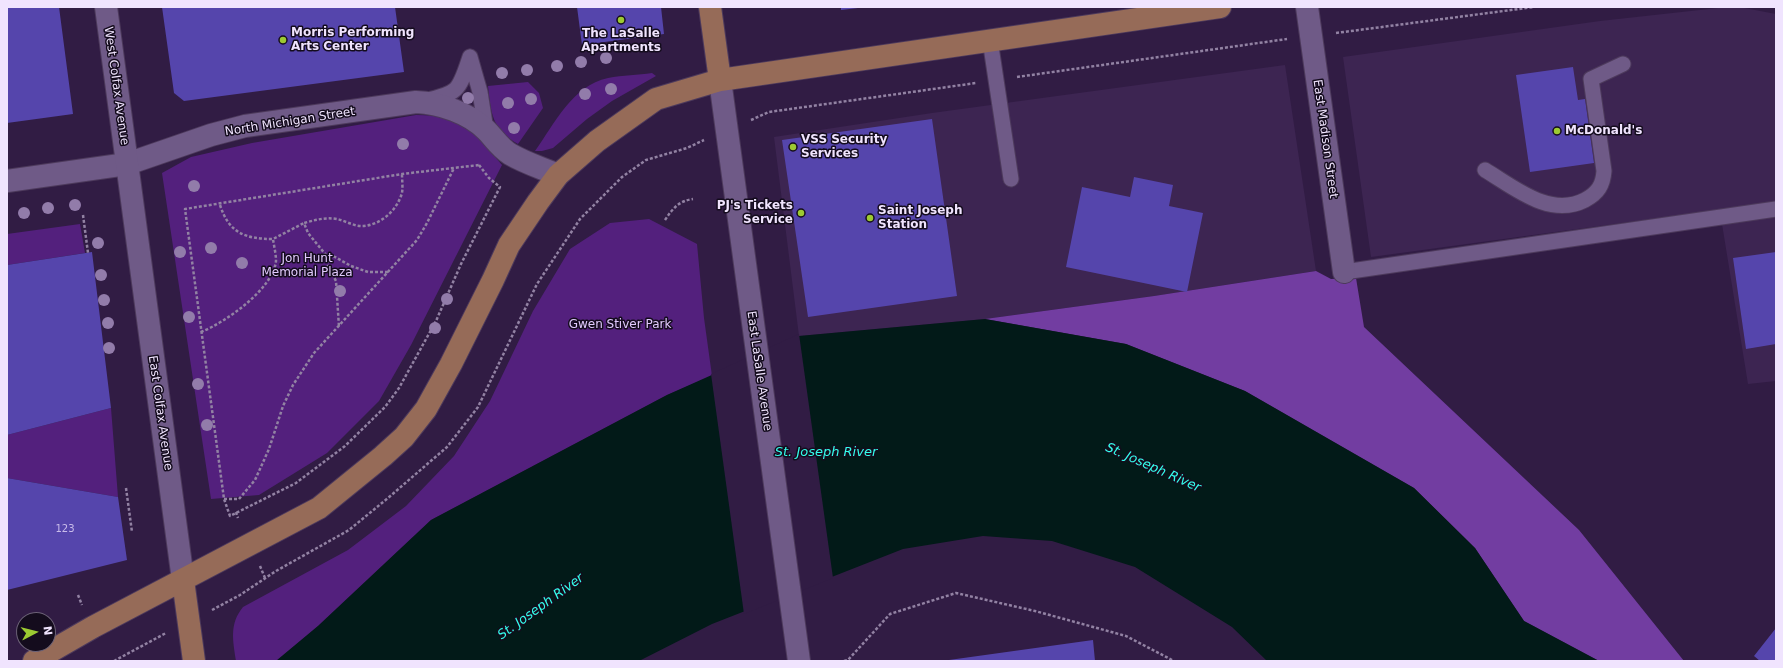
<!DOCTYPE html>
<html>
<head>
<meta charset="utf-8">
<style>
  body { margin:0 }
  #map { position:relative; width:1783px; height:668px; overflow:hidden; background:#311c44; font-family:"DejaVu Sans",sans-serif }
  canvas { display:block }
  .frame { position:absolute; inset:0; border:8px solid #f0e4fe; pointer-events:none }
  .north { position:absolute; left:16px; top:612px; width:40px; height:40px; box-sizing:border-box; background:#140c1d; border:1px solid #6c6277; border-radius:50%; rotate:83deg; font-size:11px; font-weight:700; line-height:16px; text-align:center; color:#f0e4fe }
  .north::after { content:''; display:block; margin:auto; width:14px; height:18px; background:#9cca32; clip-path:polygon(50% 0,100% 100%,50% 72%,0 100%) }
</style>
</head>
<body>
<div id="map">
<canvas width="1783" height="668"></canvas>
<div class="frame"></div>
<div class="north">N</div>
</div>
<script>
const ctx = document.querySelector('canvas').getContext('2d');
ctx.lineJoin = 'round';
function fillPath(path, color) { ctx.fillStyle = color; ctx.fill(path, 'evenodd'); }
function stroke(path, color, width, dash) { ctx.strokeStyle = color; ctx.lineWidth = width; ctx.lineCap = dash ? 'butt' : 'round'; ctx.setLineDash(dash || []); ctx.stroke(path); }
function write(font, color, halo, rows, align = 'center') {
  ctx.font = font + ' "DejaVu Sans",sans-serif'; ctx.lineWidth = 3; ctx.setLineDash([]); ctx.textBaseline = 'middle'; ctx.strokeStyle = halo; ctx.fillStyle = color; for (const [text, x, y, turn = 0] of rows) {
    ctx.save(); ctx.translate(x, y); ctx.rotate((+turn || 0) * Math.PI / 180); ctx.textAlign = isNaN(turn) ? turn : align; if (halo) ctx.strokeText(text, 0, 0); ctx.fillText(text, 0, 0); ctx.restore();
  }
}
const built = new Path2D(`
  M1727,7H1739L1776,14V202L1371,257L1343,57L1600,21Z
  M1285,65L1316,271L1154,296L985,319L799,336L774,137L932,113Z
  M1776,217V381L1748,384L1722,224Z`);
const green = new Path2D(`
  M652,73L656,76L612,101L587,119L553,148L542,151H535C555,123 572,86 608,78C623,75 638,75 652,73Z
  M528,82L539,93L543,108L518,144C492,129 491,114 488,86Z
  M416,115C463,115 474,132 502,165L411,345L379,401L327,453L259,495L211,499L162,173L191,157L252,143Z
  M649,219L697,244L704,318L712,376L667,395L431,520L318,626L276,661H236C233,641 229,624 243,607L348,550L406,506L454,456L490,401L533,311L570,249L610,223Z
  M80,224L85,253L7,265V234Z
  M111,408L118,497L7,478V435Z`);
const forest = new Path2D(`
  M1316,271L1331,279L1356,278L1364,327L1579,530L1684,661H1599L1524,621L1475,548L1414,488L1245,391L1126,344L985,319L1154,296Z`);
const water = new Path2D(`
  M985,319L1126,344L1245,391L1414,488L1475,548L1524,621L1599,661H1267L1232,627L1135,567L1052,541L983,536L903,549L712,624L639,661H276L318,626L431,520L667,395L799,336Z`);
const pier = new Path2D(`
  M799,334L833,578L744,614L711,374Z`);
const building = new Path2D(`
  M7,7H59L73,114L7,123Z
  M162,7H395L404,72L184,101L174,93Z
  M577,7H661L664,34L582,45Z
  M841,7H858V8L841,10Z
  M1573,67L1578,100L1585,99L1594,163L1530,172L1516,75Z
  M932,119L957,296L808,317L782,140Z
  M1134,177L1173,185L1169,206L1203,213L1187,292L1066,267L1082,187L1130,197Z
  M92,252L111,408L7,435V265Z
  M1776,252V344L1746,349L1733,258Z
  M7,478L118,497L127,560L7,590Z
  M1776,628V661H1760L1754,656Z
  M1093,640L1095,661H949V660Z`);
const path = new Path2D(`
  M1336,33L1534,7
  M1017,77L1287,39
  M751,120L769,112L976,83
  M479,165L489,178L500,187L461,264L436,321L399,388L385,407L345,446L296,483L230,516L224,499L185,209L402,174Z
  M220,205C229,233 245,239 273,239
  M83,215L88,253
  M665,220C673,208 679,201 693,199
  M326,255L328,266L336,281L339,327
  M388,272H368L351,266L335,257L326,255L308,233L304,223C315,220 325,217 337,219C346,221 355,227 364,226C382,224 397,210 402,193C403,187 402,180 402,174
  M201,332C226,322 273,289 276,261C276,254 274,246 273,239L304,223
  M126,488L132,532
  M224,499H239L255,480L269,449L283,406L293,385L314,353L417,240L427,223L454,168
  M236,512L238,518
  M260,566L265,578
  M78,595L82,605
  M212,610L240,595L276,571L349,530L388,498L447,447L478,407L537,284L580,219L622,177L646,160L687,148L704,140
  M114,661L166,633
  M844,661L848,660L890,614L956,593L1035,611L1126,636L1174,661`);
const service = new Path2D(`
  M990,40L1011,179
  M470,57L480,92L486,130
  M427,100C460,93 459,89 470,57
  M1485,170C1515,188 1550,218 1585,200C1598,193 1603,185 1604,171L1591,79L1623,64
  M1344,272L1776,209`);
const minor = new Path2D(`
  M1307,7L1344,272
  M7,181L127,164L211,135L245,126L416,102C440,103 469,113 486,130C494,138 500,148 510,154C525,163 542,168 558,175`);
const tertiary = new Path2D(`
  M106,7L183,580
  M720,80L799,661`);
const primary = new Path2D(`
  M710,7L720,80
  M183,580L194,661
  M34,661L93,627L319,508L383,456L404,437L426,409L451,364L493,280L509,245L538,202L558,175L597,141L656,99L720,80L1220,7`);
const trees = [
  [606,58],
  [581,62],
  [557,66],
  [527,70],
  [502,73],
  [611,89],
  [585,94],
  [468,98],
  [531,99],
  [508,103],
  [514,128],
  [403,144],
  [194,186],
  [75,205],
  [48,208],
  [24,213],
  [98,243],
  [211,248],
  [180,252],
  [242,263],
  [101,275],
  [340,291],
  [447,299],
  [104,300],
  [189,317],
  [108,323],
  [435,328],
  [109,348],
  [198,384],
  [207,425]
];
const markers = [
  [621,20,4,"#9cca32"],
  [283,40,4,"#9cca32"],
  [1557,131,4,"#9cca32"],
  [793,147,4,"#9cca32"],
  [801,213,4,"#9cca32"],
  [870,218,4,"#9cca32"]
];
const numberNames = [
  ["123",65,529]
];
const poiNames = [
  ["Morris Performing",291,33],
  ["Arts Center",291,47],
  ["The LaSalle",621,34,"center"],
  ["Apartments",621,48,"center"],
  ["McDonald's",1565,131],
  ["VSS Security",801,140],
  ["Services",801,154],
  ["PJ's Tickets",793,206,"right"],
  ["Service",793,220,"right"],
  ["Saint Joseph",878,211],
  ["Station",878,225]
];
const streetNames = [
  ["West Colfax Avenue",116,86,82],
  ["North Michigan Street",290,122,-9],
  ["East Madison Street",1325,139,82],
  ["East LaSalle Avenue",759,371,82],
  ["East Colfax Avenue",160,413,82]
];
const parkNames = [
  ["Jon Hunt",307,259],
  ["Memorial Plaza",307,273],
  ["Gwen Stiver Park",620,325]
];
const waterNames = [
  ["St. Joseph River",826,453],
  ["St. Joseph River",1153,468,24],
  ["St. Joseph River",541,607,-36]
];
fillPath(built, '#3d2552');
fillPath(green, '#53207d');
fillPath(forest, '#723da1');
fillPath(water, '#021a18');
fillPath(pier, '#311c44');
fillPath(building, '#5545ac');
stroke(service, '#4d3a5c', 17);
stroke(minor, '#4d3a5c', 24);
stroke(tertiary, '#4d3a5c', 24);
stroke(primary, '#4d3a5c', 24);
stroke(path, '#9282a3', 2.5, [3, 2]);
stroke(service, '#6f5a87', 15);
stroke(minor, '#6f5a87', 22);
stroke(tertiary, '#6f5a87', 22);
stroke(primary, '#966b58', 22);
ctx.fillStyle = '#927caa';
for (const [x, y] of trees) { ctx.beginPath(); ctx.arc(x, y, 6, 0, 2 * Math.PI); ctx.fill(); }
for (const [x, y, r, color] of markers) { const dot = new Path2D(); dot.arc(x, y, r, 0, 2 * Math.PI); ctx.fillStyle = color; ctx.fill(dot); stroke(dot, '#140c1d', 1.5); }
write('10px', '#c9bcea', null, numberNames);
write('bold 12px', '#f0e4fe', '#140c1d', poiNames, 'left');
write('12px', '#f0e4fe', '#140c1d', streetNames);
write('12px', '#e2cafe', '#140c1d', parkNames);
write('italic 13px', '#34feec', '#140c1d', waterNames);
</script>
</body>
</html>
